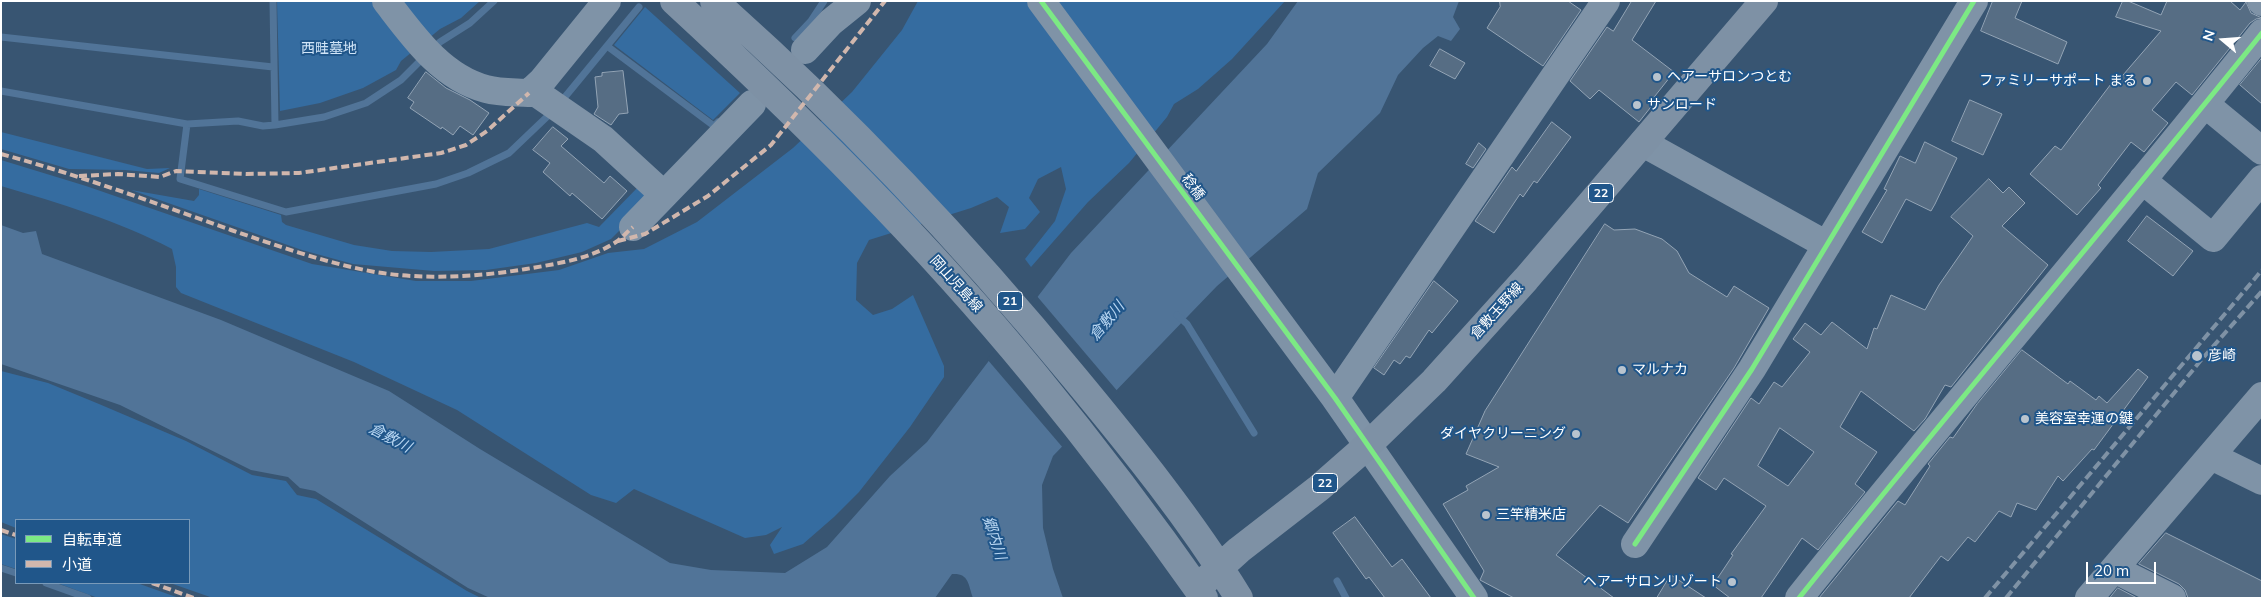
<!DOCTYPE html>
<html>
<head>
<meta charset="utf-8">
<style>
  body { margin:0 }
  #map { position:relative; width:2263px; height:599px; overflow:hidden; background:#385572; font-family:Mulish,"Noto Sans JP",sans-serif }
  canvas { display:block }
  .frame { position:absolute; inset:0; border:2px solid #fff; pointer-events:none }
  .legend { position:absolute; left:15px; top:519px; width:175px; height:65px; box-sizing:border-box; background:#20568a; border:1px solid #799ab9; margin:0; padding:6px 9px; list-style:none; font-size:15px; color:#fff }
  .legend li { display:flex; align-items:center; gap:10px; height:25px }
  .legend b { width:25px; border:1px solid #799ab9 }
  .north { position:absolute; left:2198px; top:15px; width:50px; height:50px; -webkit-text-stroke:4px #20568a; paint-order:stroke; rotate:288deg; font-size:14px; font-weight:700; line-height:20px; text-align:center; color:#fff }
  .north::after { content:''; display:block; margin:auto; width:18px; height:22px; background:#fff; clip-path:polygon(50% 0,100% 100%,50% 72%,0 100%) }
  .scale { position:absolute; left:2086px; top:562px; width:70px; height:22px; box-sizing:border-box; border:2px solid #fff; border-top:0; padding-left:6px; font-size:15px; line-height:18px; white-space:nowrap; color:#fff; -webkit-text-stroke:4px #20568a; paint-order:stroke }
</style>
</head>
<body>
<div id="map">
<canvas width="2263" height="599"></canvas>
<div class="frame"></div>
<ul class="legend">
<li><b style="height:6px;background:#7ce984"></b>自転車道</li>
<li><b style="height:6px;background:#d1b7ad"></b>小道</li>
</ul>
<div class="north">N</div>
<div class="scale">20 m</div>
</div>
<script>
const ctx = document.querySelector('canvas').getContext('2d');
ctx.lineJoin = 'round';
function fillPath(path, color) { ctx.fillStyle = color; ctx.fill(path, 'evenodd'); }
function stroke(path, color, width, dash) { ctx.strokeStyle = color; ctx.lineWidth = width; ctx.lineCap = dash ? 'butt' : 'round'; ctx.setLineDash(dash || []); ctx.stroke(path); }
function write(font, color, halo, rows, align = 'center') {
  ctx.font = font + ' Mulish,"Noto Sans JP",sans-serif'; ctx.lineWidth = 4; ctx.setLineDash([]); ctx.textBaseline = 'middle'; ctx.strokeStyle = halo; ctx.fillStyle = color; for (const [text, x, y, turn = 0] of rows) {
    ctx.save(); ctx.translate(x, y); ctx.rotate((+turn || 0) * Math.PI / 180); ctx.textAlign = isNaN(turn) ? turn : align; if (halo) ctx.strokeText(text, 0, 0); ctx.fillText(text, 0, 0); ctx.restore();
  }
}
const green = new Path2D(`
  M277,1H480L461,18L440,29L401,61L396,70L363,88L320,103L280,111Z
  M918,1H1285L1232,59L1198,89L1174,104L1167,117L1129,163L1088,202L1031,267L1025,259L1055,221L1066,189L1061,167L1038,179L1029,198L1040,212L1025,229L1000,233L1009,207L997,197L971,208L869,240L857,263L856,300L873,315L892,309L913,295L944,366V377L910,427L859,492L834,517L803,544L774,554L770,545L782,527L766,535L745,538L634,489L616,503L591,495L457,410L354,362L181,293L176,287V267L172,249C119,221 59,203 1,186V160L86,186L312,264L416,281H471L559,270L608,253L644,249L697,222L793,148L852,92L902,30Z
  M645,7L740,93L713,120L614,45Z
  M1,132L147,169L170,168L159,173L125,170L69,169L1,149Z
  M640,185L646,196L627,223L611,239L582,252L536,263L486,270L434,271L353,264L302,250L131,190L194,201L199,195V189L281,215L282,222L286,225L354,245L392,251L431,252L489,249L587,223L599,227Z
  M1,371L48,383L99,404L186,441L252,475L286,481L297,495L316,499L467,591L481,598H213L170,583H189V520H16V528L1,522Z
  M1,534L16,539V569L1,564Z
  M57,583H137L179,598H98Z`);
const water = new Path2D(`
  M1298,1H1459L1453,17L1460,29L1451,41L1438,36L1423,48L1398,75L1380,113L1318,173L1307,209L1217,286L1053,456L1042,485L1043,528L1053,569L1063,598H973C968,584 969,573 952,574L935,598H490L468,588L315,491L300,488L288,477L251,470L120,405L1,364V225L23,233L36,231L42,254L221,320L389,391L480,449L670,563L711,570L785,573L827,547L890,476L927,442L1071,253L1267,44Z`);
const pier = new Path2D(`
  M1036,295L1119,393L1064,449L987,359Z`);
const stream = new Path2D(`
  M273,1L275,125
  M1,37L273,67
  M795,38L811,21L824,1
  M607,46L714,126L718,122
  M433,49L440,42L470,23L494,1
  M1,91L187,124L238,121L263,126L275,125L324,117L366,103L401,80L425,56
  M560,103L639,7
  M187,124L180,179L286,212L436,184L468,173L509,153L553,111
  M1177,315L1187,324L1254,433
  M1,568L16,573
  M1337,581L1346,598
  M46,583L88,598`);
const building = new Path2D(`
  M1500,1H1568L1581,10L1543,66L1487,28L1500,7Z
  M1632,1H1656L1632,40L1674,72L1651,101L1654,103L1639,122L1599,90L1590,99L1570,81L1607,27L1613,31Z
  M1993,1H2022L2015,18L2067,42L2058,64L1981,31Z
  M2123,1H2128L2161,15L2167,1H2230L2240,10L2246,2L2251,13L2262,18L2256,19L2250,23L2192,95L2176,82L2152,110L2168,123L2144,152L2131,142L2098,185L2101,188L2077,215L2030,174L2055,146L2061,150L2114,80L2117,82L2161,31L2116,17Z
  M1440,49L1465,63L1455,79L1430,66Z
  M2262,58V104L2240,85Z
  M623,71L628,113L619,114L611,125L594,114L598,107L595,77L602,76V73Z
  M426,72L446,88L470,100L489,113L473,135L460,126L453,135L442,127L441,129L410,108L414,102L408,98Z
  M1970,100L2002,114L1983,155L1952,141Z
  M1552,122L1571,137L1537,183L1534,181L1523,197L1520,194L1494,233L1475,221L1512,167L1516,171Z
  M553,127L568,139L561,146L604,183L610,176L627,191L602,219L572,193L570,196L543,172L550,163L533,150Z
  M1925,142L1957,158L1935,204L1931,211L1906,199L1882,243L1862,232L1887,190L1884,189L1900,156L1915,163Z
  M1479,143L1486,149L1473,168L1466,164Z
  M1989,179L2003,193L2009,187L2025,203L2002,226L2048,265L1951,387L1945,385L1925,419L1914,431L1861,391L1840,427L1877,452L1855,484L1865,492L1818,550L1802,538L1761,598H1730L1713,585L1733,555L1731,554L1766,506L1724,478L1716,490L1698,478L1751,398L1759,404L1774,382L1782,387L1810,352L1793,339L1805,323L1821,335L1832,322L1867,349L1874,328L1877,329L1891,295L1925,310L1939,285L1973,236L1951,217ZM1780,428L1814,452L1788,486L1758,466Z
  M2147,216L2193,251L2173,276L2128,241Z
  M1605,224L1614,230L1635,229L1662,239L1677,251L1689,273L1727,297L1734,286L1769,308L1734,368L1628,523L1600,505L1556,555L1614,598H1514L1480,580L1484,571L1443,504L1468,490L1466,486L1499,467L1466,454L1485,411Z
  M1434,281L1458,301L1432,333L1429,330L1410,358L1406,356L1400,364L1394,360L1384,375L1374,368Z
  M2022,350L2068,384L2070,381L2096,400L2099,396L2107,403L2138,369L2148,377L2094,450L2092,449L2063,481L2058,476L2036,510L2017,503L2011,517L1999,511L1975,542L1968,537L1948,561L1941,556L1909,598H1819L1898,501L1905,505L1930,466L1928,464L1950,437L1953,438L1977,404Z
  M1355,517L1392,567L1402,559L1431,598H1385L1369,577L1366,579L1333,533Z
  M2166,533L2262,581V598H2188L2185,590L2179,584L2139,564Z
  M1671,575L1706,598H1657Z
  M2118,588L2137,598H2110Z`);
const minor = new Path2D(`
  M386,1C413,36 441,77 486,89C500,93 515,92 529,93L542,81L607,1
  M1041,1L1335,398L1474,598
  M2261,1L2262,2
  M805,50L831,22L857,1
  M532,90L603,139L663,194
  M2205,104L2262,151
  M1643,143L1827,245
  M2142,180L2213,238L2262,179
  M633,227L752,104
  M1335,398L1606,1
  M2211,456L2262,481
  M1635,544L1752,369L1974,1
  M2114,569L2172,598
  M1799,598C1951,408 2110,223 2262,33
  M2089,598L2262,396`);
const major = new Path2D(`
  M674,1C801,118 924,240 1034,374C1093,446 1150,521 1204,598
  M714,1C844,116 964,243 1074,377C1132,447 1191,520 1239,598
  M1197,588L1239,550L1319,488L1368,445L1434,381L1526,279L1764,1`);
const rail = new Path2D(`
  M1985,598L2262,270
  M2006,598L2202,359L2262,291`);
const quiet = new Path2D(`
  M1,154C79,175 155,203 231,230C278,246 326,263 375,272C425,280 477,277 526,269C555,264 591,259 616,242C622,238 627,232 633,227
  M79,176L118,174L160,177L176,171L246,174L299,173L441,153L466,145L487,131L529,93
  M618,241L645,234L708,196L771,145L885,1
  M1,530L16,535
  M152,583L194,598`);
const cycleway = new Path2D(`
  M1041,1L1335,398L1474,598
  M1635,544L1752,369L1974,1
  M1799,598C1951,408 2110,223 2262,33`);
const markers = [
  [1657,77,5,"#b9c4ce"],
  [2147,81,5,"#b9c4ce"],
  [1637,105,5,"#b9c4ce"],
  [2197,356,6,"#b9c4ce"],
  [1622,370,5,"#b9c4ce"],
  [2025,419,5,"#b9c4ce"],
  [1576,434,5,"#b9c4ce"],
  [1486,515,5,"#b9c4ce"],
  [1732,582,5,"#b9c4ce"]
];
const shields = [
  [1601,193,25],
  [1010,301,25],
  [1325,483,25]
];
const shieldNames = [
  ["22",1601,193],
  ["21",1010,301],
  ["22",1325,483]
];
const parkNames = [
  ["西畦墓地",329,49]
];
const poiNames = [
  ["ヘアーサロンつとむ",1667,77],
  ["ファミリーサポート まる",2137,81,"right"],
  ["サンロード",1647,105],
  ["彦崎",2208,356],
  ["マルナカ",1632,370],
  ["美容室幸運の鍵",2035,419],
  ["ダイヤクリーニング",1566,434,"right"],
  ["三竿精米店",1496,515],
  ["ヘアーサロンリゾート",1722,582,"right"]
];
const streetNames = [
  ["稔橋",1193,187,54],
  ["岡山児島線",956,284,48],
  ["倉敷玉野線",1497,311,-48]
];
const waterNames = [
  ["倉敷川",1107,321,-50],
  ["倉敷川",390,438,28],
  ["郷内川",994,538,72]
];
fillPath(green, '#356ca0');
fillPath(water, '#517498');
fillPath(pier, '#385572');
stroke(stream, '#517498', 7);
fillPath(building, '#566d84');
stroke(building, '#93a4b5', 1);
stroke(minor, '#7f93a7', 28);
stroke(major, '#7e91a5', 28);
stroke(rail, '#7f92a5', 4, [9, 4]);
stroke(quiet, '#d1b7ad', 4, [8, 4]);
stroke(cycleway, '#7ce984', 5);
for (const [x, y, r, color] of markers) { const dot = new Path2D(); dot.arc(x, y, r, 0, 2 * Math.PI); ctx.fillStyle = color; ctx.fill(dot); stroke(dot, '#20568a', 2); }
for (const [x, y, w] of shields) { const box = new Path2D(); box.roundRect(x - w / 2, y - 9.5, w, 19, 4); ctx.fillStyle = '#20568a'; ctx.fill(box); stroke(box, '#fff', 1); }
write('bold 12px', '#fff', null, shieldNames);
write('14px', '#d1e5f8', '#20568a', parkNames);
write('14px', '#fff', '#20568a', poiNames, 'left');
write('14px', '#fff', '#20568a', streetNames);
write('italic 15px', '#b8d6f2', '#20568a', waterNames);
</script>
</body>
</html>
